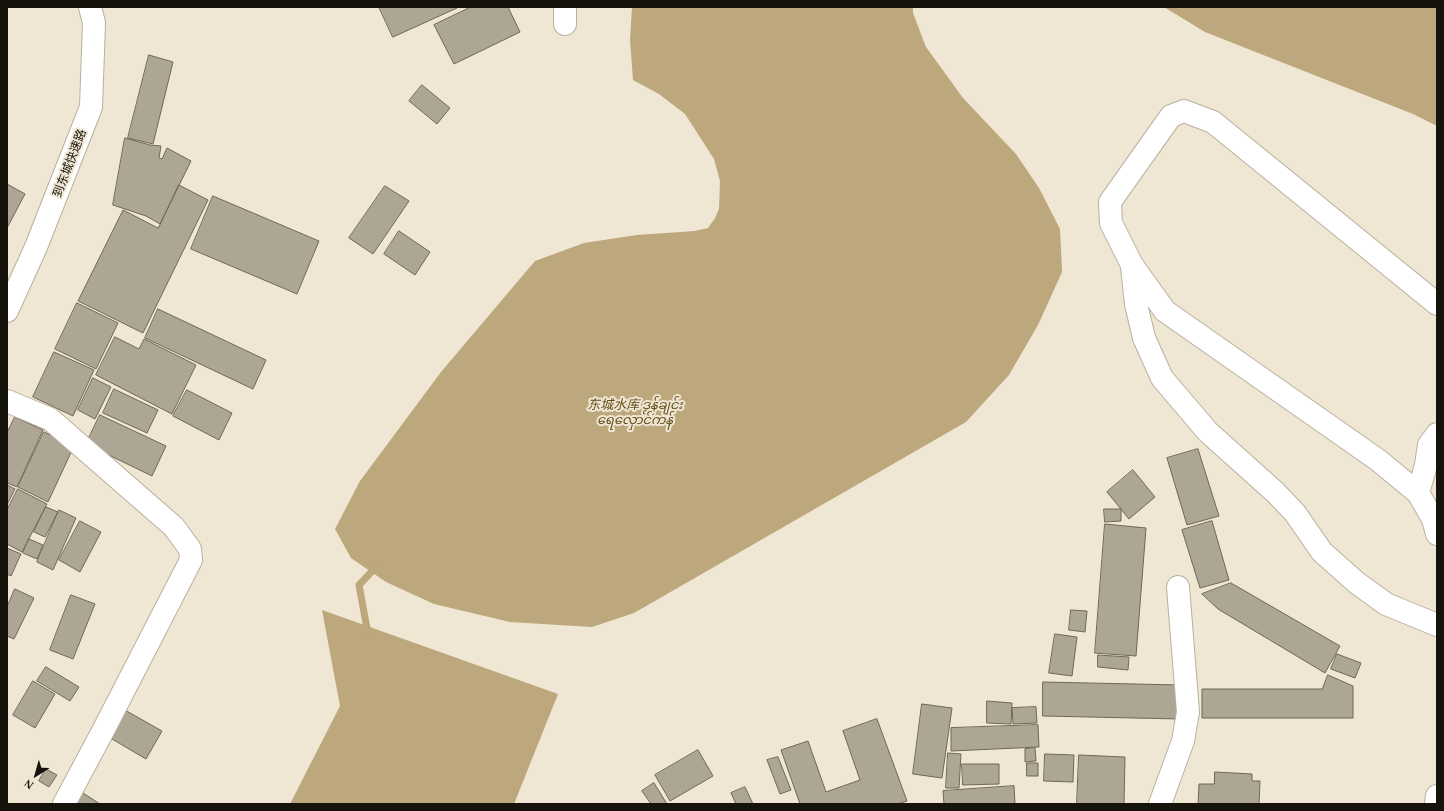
<!DOCTYPE html>
<html>
<head>
<meta charset="utf-8">
<style>
  body { margin:0 }
  #map { position:relative; width:1444px; height:811px; overflow:hidden; background:#efe6d3; font-family:Georgia,serif }
  canvas { display:block }
  .frame { position:absolute; inset:0; border:8px solid #16130c; pointer-events:none }
  .north { position:absolute; left:16px; top:755px; width:40px; height:40px; -webkit-text-stroke:3px #efe6d3; paint-order:stroke; rotate:217deg; font-size:11px; font-weight:700; line-height:16px; text-align:center; color:#16130c }
  .north::after { content:''; display:block; margin:auto; width:14px; height:18px; background:#16130c; clip-path:polygon(50% 0,100% 100%,50% 72%,0 100%) }
</style>
</head>
<body>
<div id="map">
<canvas width="1444" height="811"></canvas>
<div class="frame"></div>
<div class="north">N</div>
</div>
<script>
const ctx = document.querySelector('canvas').getContext('2d');
ctx.lineJoin = 'round';
function fillPath(path, color) { ctx.fillStyle = color; ctx.fill(path, 'evenodd'); }
function stroke(path, color, width, dash) { ctx.strokeStyle = color; ctx.lineWidth = width; ctx.lineCap = dash ? 'butt' : 'round'; ctx.setLineDash(dash || []); ctx.stroke(path); }
function write(font, color, halo, rows, align = 'center') {
  ctx.font = font + ' Georgia,"Noto Sans SC","Noto Sans Myanmar",serif'; ctx.lineWidth = 4; ctx.setLineDash([]); ctx.textBaseline = 'middle'; ctx.strokeStyle = halo; ctx.fillStyle = color; for (const [text, x, y, turn = 0] of rows) {
    ctx.save(); ctx.translate(x, y); ctx.rotate((+turn || 0) * Math.PI / 180); ctx.textAlign = isNaN(turn) ? turn : align; if (halo) ctx.strokeText(text, 0, 0); ctx.fillText(text, 0, 0); ctx.restore();
  }
}
const water = new Path2D(`
  M632,7H913V13L926,47L963,98L1016,154L1039,188L1060,229L1062,272L1038,325L1009,375L966,422L634,613L592,627L510,622L434,604L386,582L351,558L335,529L360,481L441,372L535,261L584,243L637,235L695,231L708,228L715,218L719,209L720,181L714,159L685,114L659,94L633,80L630,40Z
  M1164,7H1437V126L1413,114L1205,32Z
  M322,610L558,694L514,804H290L340,706Z`);
const stream = new Path2D(`
  M368,634L359,585L378,565`);
const building = new Path2D(`
  M379,7H456L457,8L393,37Z
  M471,7H508L520,32L454,64L434,25Z
  M149,55L173,62L153,144L128,138Z
  M422,85L450,108L437,124L409,101Z
  M125,138L150,145L161,146L159,158L162,159L167,148L191,161L160,224L146,216L113,205Z
  M7,184L25,194L7,228Z
  M179,185L208,200L143,333L78,301L123,210L158,228Z
  M385,186L409,201L373,254L349,238Z
  M213,196L319,241L297,294L191,249Z
  M399,231L430,252L415,275L384,254Z
  M77,303L118,323L96,369L55,349Z
  M158,309L266,360L253,389L145,338Z
  M115,337L139,349L144,339L196,365L172,414L96,375Z
  M54,352L94,370L73,416L33,397Z
  M93,378L111,387L95,419L78,410Z
  M114,389L158,410L147,433L103,413Z
  M187,390L232,413L219,440L173,416Z
  M100,415L166,446L152,476L86,444Z
  M15,417L43,430L17,487L7,483V433Z
  M44,432L74,446L48,502L18,487Z
  M1198,449L1219,516L1187,525L1167,458Z
  M1133,470L1155,497L1129,519L1107,492Z
  M7,485L15,489L7,505Z
  M18,489L47,504L22,552L7,544V510Z
  M46,507L58,512L45,537L34,532Z
  M1104,509H1121V521L1105,522Z
  M59,510L76,518L53,570L37,562Z
  M80,521L101,532L80,572L59,560Z
  M1212,521L1229,580L1200,588L1182,530Z
  M1105,524L1146,528L1136,656L1095,653Z
  M29,539L43,545L37,559L23,553Z
  M7,548L21,554L11,576L7,574Z
  M1231,583L1340,646L1325,673L1218,609L1202,594Z
  M15,589L34,598L14,639L7,636V607Z
  M71,595L95,604L73,659L50,650Z
  M1071,610L1087,611L1085,632L1069,630Z
  M1055,634L1077,637L1072,676L1049,673Z
  M1337,654L1361,663L1355,678L1331,669Z
  M1098,655L1129,657L1128,670L1098,667Z
  M46,667L79,687L70,701L37,681Z
  M1328,675L1353,686V718H1202V689H1322Z
  M33,681L55,694L35,728L13,715Z
  M1043,682L1181,685L1180,719L1043,716Z
  M987,701L1012,703L1011,724L987,723Z
  M922,704L952,708L942,778L913,774Z
  M1036,707L1037,723L1013,724L1012,708Z
  M123,709L162,731L146,759L107,736Z
  M877,719L907,801L897,804H800L781,750L808,741L826,792L860,780L843,731Z
  M1038,725L1039,747L951,751V728Z
  M1035,748L1036,761L1025,762V749Z
  M698,750L713,776L670,801L655,775Z
  M948,753L961,754L959,788H946Z
  M1045,754L1074,755L1073,782L1044,781Z
  M1079,755L1125,757L1124,804H1077Z
  M778,757L791,790L780,794L767,760Z
  M1027,763H1038V776H1027Z
  M962,764H999V784L963,785Z
  M46,769L57,775L49,787L39,781Z
  M1215,772L1252,774V781H1260L1259,804H1198L1199,784H1214Z
  M654,783L667,804H651L642,791Z
  M1014,786L1015,804H944L943,791Z
  M745,787L753,804H736L731,793Z
  M80,791L100,804H72Z`);
const minor = new Path2D(`
  M565,24V7
  M1132,267L1136,304L1144,338L1162,378L1208,432L1276,493L1295,513L1322,552L1357,583L1386,604L1437,625
  M1437,304L1213,122L1184,111L1171,116L1110,202L1111,223L1132,265L1165,311L1378,460L1418,493L1433,519L1437,534
  M7,401L50,419L174,527L190,549L191,560L104,729L64,804
  M1418,493L1426,465L1429,445L1437,434
  M1160,804L1183,741L1188,712L1178,587
  M1436,804L1437,796`);
const major = new Path2D(`
  M7,311L36,247L91,107L94,23L90,7`);
const streetNames = [
  ["到东城快速路",69,163,-69]
];
const waterNames = [
  ["东城水库 ဒွန်ချင်း",635,404],
  ["ရေလှောင်ကန်",635,419]
];
fillPath(water, '#bda77c');
stroke(stream, '#bda77c', 7);
fillPath(building, '#aea694');
stroke(building, '#6f6757', 1);
stroke(minor, '#b9b09f', 24);
stroke(major, '#b9b09f', 24);
stroke(minor, '#fff', 22);
stroke(major, '#fff', 22);
write('12px', '#16130c', '#efe6d3', streetNames);
write('italic 13px', '#644d19', '#efe6d3', waterNames);
</script>
</body>
</html>
